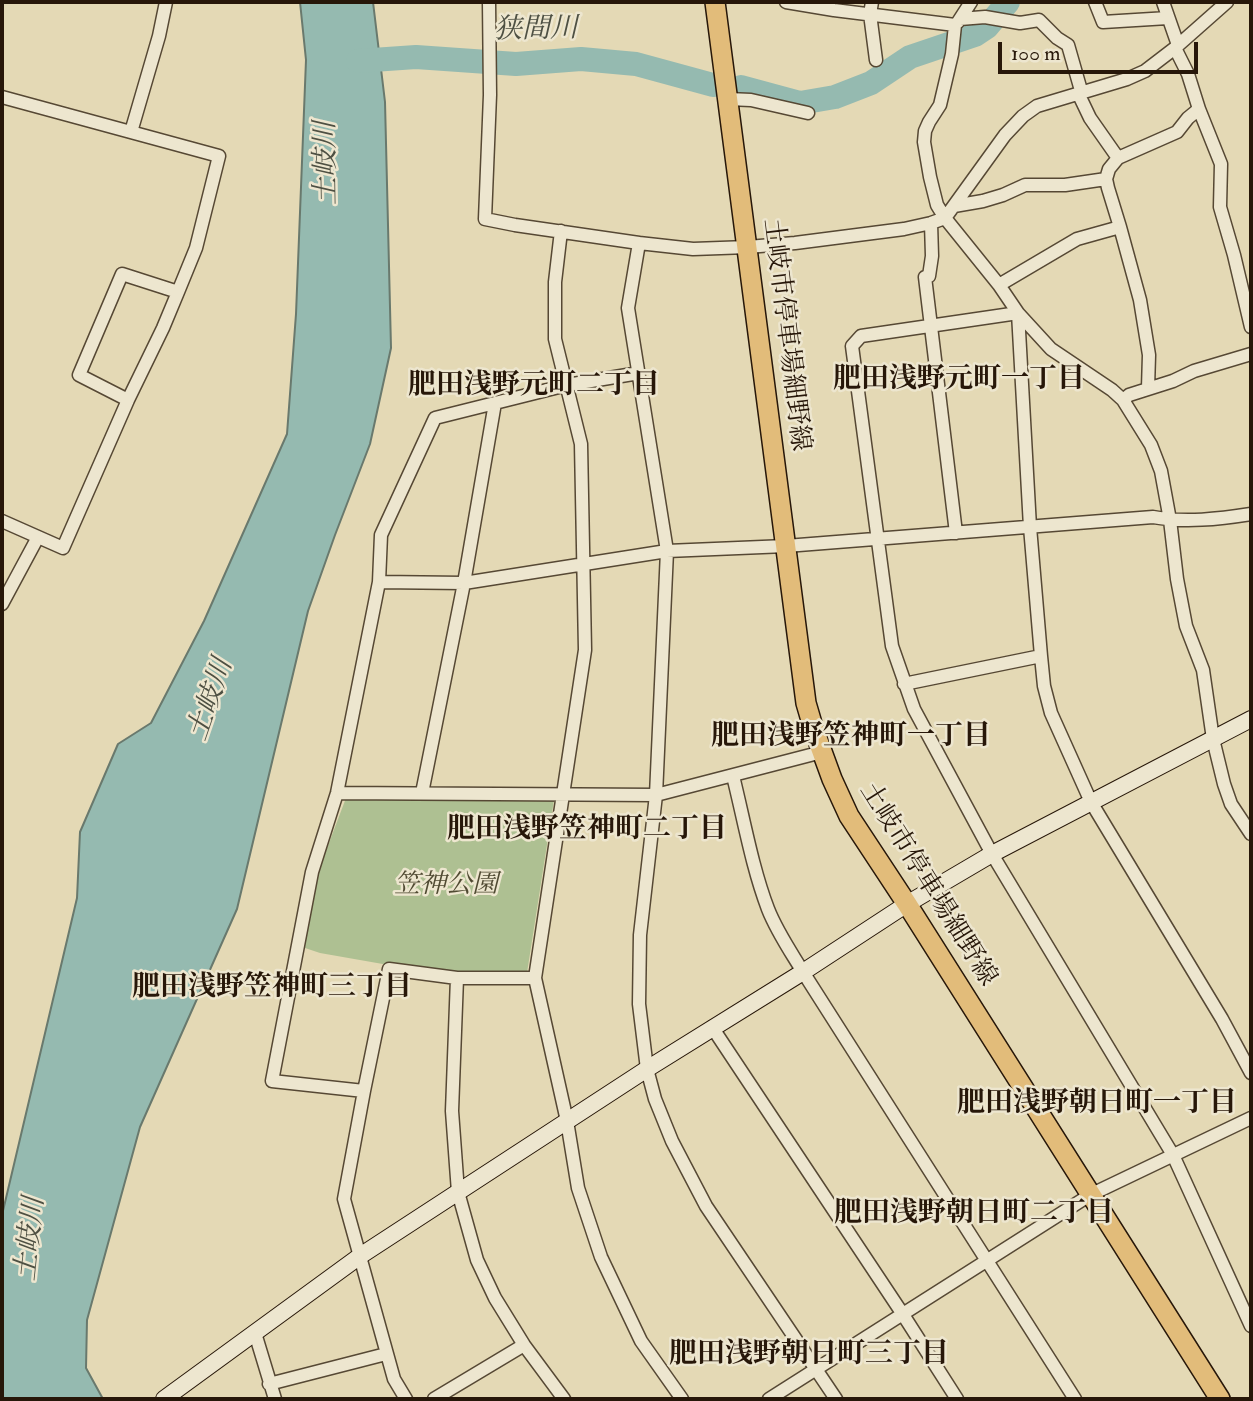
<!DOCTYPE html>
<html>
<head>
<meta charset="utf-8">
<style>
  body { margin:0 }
  #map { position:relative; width:1253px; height:1401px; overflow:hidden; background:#e4d9b5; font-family:"IM FELL Double Pica",serif }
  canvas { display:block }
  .frame { position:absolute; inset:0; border:4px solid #271709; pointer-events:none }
  .scale { position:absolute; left:998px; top:42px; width:200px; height:32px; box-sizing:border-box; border:4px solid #271709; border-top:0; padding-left:9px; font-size:21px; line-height:24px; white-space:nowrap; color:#271709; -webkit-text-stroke:5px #ede6cf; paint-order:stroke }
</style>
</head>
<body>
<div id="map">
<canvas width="1253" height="1401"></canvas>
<div class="frame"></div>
<div class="scale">100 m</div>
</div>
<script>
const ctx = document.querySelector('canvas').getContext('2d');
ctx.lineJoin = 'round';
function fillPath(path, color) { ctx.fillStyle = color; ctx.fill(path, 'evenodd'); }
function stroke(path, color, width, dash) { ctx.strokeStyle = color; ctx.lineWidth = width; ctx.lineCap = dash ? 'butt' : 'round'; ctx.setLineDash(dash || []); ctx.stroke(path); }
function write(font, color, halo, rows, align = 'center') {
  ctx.font = font + ' "IM FELL Double Pica","Noto Serif JP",serif'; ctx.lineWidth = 5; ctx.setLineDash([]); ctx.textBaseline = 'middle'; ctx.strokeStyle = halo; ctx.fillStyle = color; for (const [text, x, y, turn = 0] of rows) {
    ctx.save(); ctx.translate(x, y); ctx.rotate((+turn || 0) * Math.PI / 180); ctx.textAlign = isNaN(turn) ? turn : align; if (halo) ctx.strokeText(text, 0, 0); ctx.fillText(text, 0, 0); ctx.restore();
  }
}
const green = new Path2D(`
  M346,798L554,800L526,979L434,973L320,953L302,947L318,872Z`);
const water = new Path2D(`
  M300,2H373L385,102L391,348L370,444L335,535L308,611L237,909L140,1127L87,1320L86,1368L103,1399H2V1215L77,898L80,832L118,744L151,723L204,621L287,434L296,314L306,60Z`);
const river = new Path2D(`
  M358,61L416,57L516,64L581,59L636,64L713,85
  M741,87L800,103L835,97L871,83L910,57L975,35L987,27L1008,2`);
const street = new Path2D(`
  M489,2L490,95L485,219L515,225L639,243L693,249L748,247L795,243L904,229L931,223L945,218L1005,135L1023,116L1037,106L1127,79L1145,71L1175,48L1227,2
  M786,2L834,10L955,25L952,54L940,105L929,122L925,131L924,142L930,177L937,205L945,218L999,285L1018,313L1051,349L1112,390L1123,400L1151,445L1161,471L1170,520L1177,579L1186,626L1203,670L1213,739L1224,784L1231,804L1251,834
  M872,2L870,14L876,60
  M1095,2L1103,22L1168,18
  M1163,2L1178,45
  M960,19L985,17L1020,23L1039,20L1057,38L1068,45L1082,94
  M958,22L971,2
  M1175,48L1188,74L1199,109
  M1079,95L1090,118L1118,158
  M2,97L219,156L196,248L178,292L163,328L128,400L63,548L2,521
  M728,99L751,100L808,113
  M131,132L159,36L166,2
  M1106,179L1108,188L1120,227L1140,300L1149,355L1148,388
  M954,206L983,201L1003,195L1025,185H1065L1106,179L1109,169L1118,158L1177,132L1188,118L1199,109L1221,164L1220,207L1234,255L1251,327
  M931,223L932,256L929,276L925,277L956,533
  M561,231L555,282V339L581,444L585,650L535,978L567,1121L578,1188L601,1257L641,1341L682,1399
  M639,243L628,308L667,551L656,795L640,935L639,1004L647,1069L655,1099L672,1141L706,1206L836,1399
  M999,285L1077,239L1120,227
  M128,400L79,375L122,274L178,292
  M1123,400L1129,395L1173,381L1194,371L1251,354
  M379,582L464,583L667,551L786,546L1153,517C1185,523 1219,519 1251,514
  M2,604L38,537
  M904,684L1041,656
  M733,776C744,820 752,867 768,909C777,932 791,952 803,972L1075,1399
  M337,793L656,795L822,752
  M422,793L464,583L495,403
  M457,978L452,1111L458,1192L477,1260L495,1298L524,1345L564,1399
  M712,1027L902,1313L957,1399
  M1251,1073L1222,1019L1091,802L1051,713L1044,686L1041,656L1030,527L1018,313L861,336L852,346L892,646L914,709L992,854L1173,1155L1251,1326
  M364,1091L272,1081L312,872L337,793L379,582L381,535L435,418L567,385L639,373
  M255,1333L275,1399
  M269,1384L386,1354
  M406,1399L394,1379L344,1199L364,1091L389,969L457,978H535
  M434,1399L524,1345
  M769,1399L1090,1195L1251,1118`);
const secondary = new Path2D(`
  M164,1399L360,1256L647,1069L803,972L907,904L992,854L1251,719`);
const primary = new Path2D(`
  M715,2L806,703L813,727L832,779L849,816L907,904L1220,1399`);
const streetNames = [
  ["土岐市停車場細野線",785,335,83],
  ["土岐市停車場細野線",927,885,58]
];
const parkNames = [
  ["笠神公園",446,886]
];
const waterNames = [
  ["狭間川",536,31,-1],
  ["土岐川",328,163,-91],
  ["土岐川",212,700,-71],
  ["土岐川",32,1239,-84]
];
const neighbourhoodNames = [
  ["肥田浅野元町一丁目",959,381],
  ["肥田浅野元町二丁目",534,387],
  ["肥田浅野笠神町一丁目",851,738],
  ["肥田浅野笠神町二丁目",587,831],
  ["肥田浅野笠神町三丁目",272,989],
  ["肥田浅野朝日町一丁目",1097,1105],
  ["肥田浅野朝日町二丁目",974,1215],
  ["肥田浅野朝日町三丁目",809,1356]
];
fillPath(green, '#aec092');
fillPath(water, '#95bab0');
stroke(water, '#69796d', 2);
stroke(river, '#95bab0', 24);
stroke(street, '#564834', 15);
stroke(secondary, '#271709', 18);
stroke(primary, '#271709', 22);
stroke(street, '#ede6cf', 12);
stroke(secondary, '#ede6cf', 16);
stroke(primary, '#e2bc7a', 19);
write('26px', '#271709', '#ede6cf', streetNames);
write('italic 26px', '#504a32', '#ede6cf', parkNames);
write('italic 28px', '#4e5043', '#ede6cf', waterNames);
write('bold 28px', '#271709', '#ede6cf', neighbourhoodNames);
</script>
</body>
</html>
